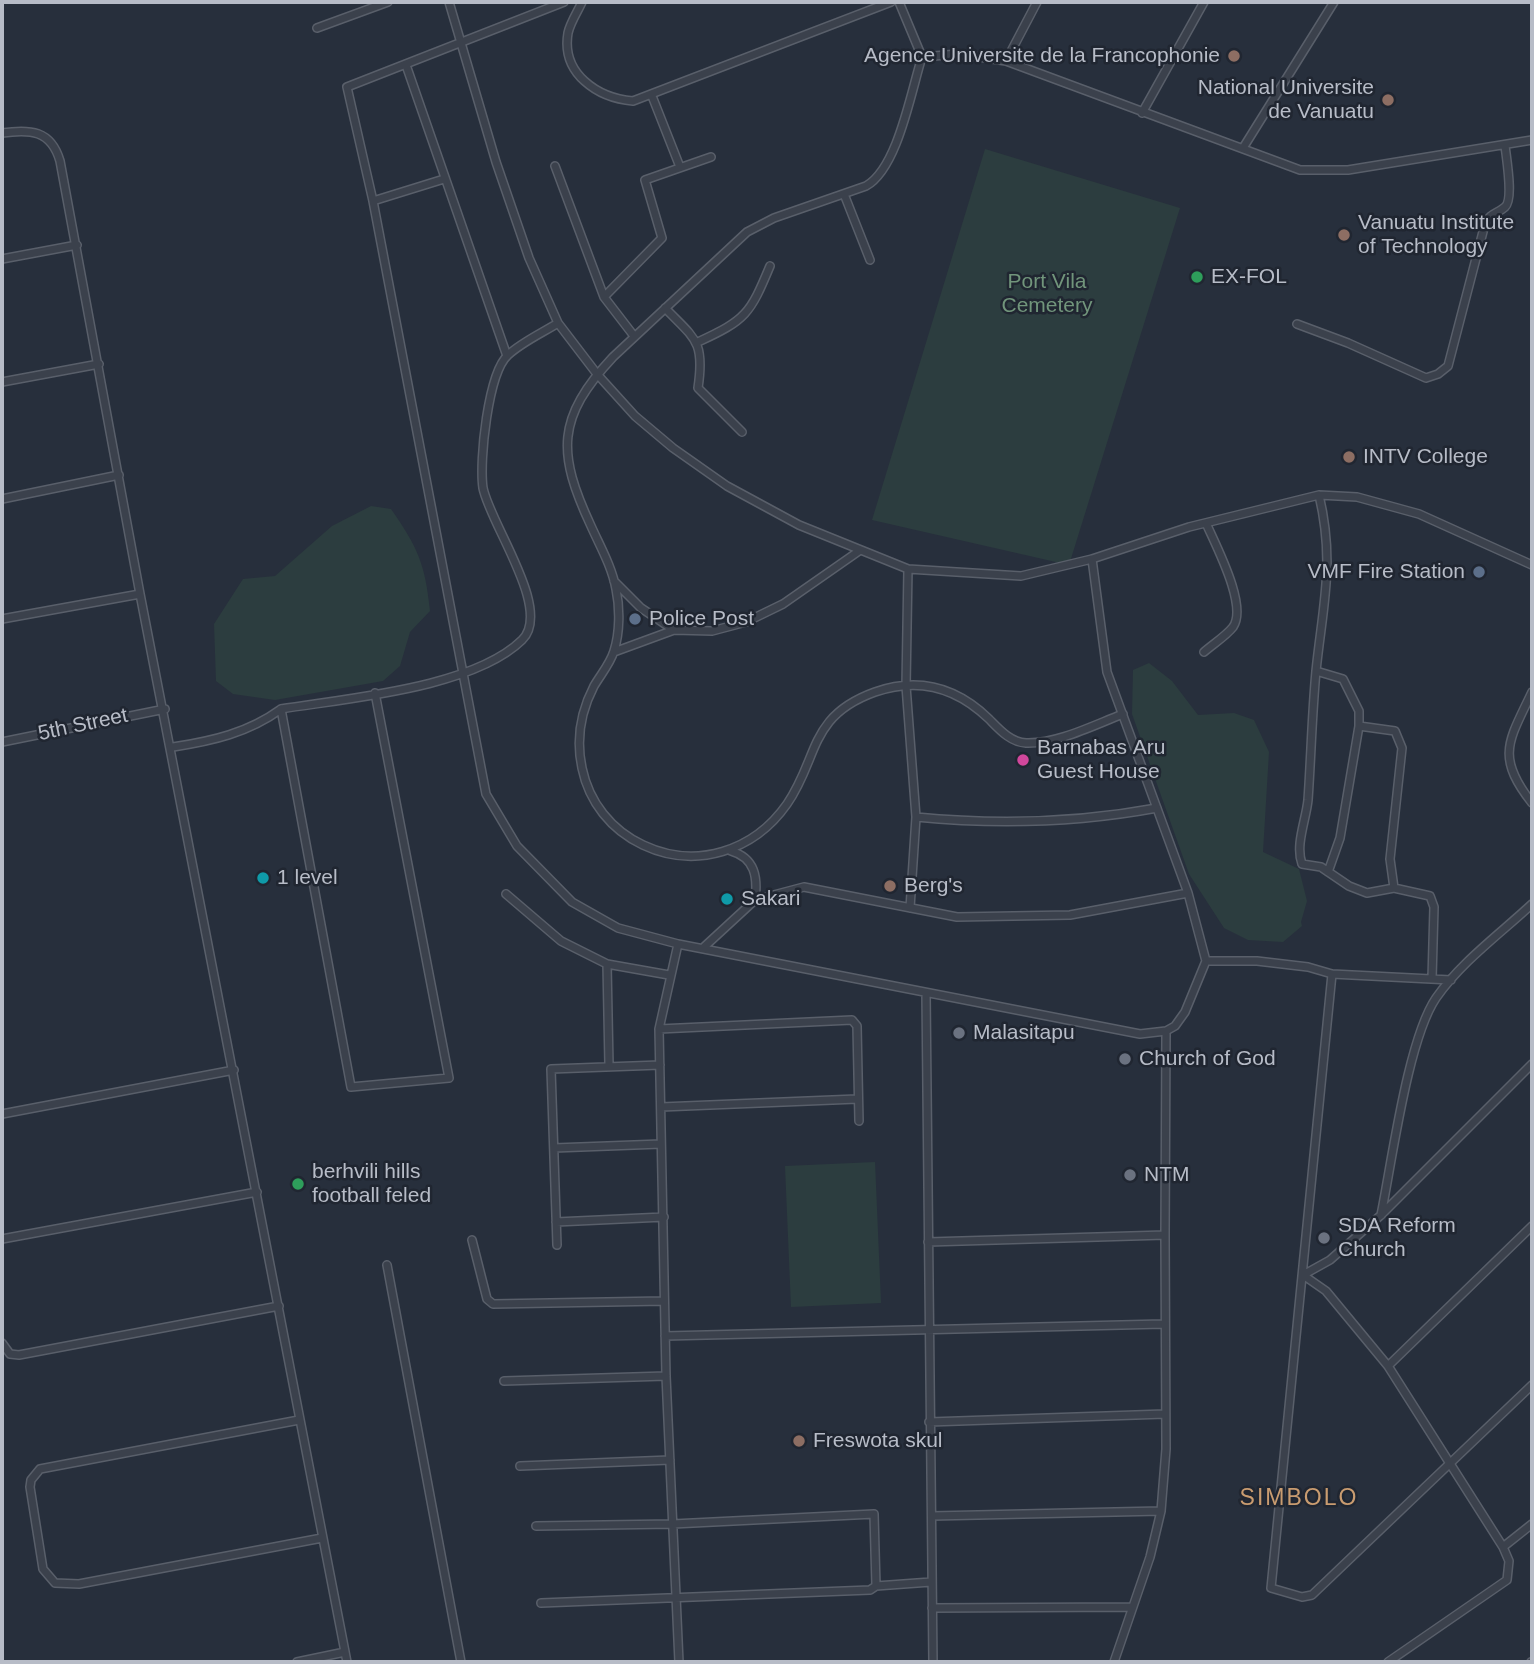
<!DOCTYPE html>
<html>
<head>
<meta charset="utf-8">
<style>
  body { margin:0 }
  #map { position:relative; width:1534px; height:1664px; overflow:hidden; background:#272f3c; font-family:Helvetica,sans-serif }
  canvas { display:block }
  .frame { position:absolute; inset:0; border:4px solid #b7bcc7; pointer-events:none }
</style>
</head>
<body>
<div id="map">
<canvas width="1534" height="1664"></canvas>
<div class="frame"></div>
</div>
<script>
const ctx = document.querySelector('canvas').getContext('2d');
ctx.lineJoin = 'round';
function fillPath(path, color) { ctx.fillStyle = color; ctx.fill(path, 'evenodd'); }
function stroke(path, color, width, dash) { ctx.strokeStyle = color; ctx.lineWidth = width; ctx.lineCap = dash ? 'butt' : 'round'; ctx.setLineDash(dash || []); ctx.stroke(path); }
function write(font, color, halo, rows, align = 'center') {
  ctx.font = font + ' Helvetica,sans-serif'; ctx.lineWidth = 5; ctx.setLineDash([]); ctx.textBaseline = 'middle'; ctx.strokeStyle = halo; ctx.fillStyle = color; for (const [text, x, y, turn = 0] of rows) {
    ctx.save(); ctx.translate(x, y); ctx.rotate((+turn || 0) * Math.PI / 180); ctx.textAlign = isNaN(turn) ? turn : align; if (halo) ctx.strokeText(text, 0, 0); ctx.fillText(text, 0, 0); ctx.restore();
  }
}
const green = new Path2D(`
  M985,149L1180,208L1069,565L872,520Z
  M371,506L391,509C418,548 425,563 430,611L410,632L400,666L383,681L275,700L233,694L216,681L214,624L243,579L275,576L332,526Z
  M1149,663L1172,681L1198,715L1234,713L1254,720L1269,752L1263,852L1299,869L1307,901L1301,922L1302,926L1283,942L1248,940L1224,928L1189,874L1132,714L1133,670Z
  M875,1162L881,1303L791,1307L785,1166Z`);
const street = new Path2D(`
  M449,2L496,162L529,258L558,323L597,374L635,416L673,448L727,486L799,525L908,569L1021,576L1092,559L1189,527L1319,495L1357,497L1419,514L1532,565
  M564,2L347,87L373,201L486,794L517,846L572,902L618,928L678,944L1140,1034L1166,1031L1175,1026L1185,1012L1206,961L1188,893L1107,672L1092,559
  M582,2C578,11 570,23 568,33C561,74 598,98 633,101L891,2
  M899,2L922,57L958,54L1006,61L1037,2
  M317,28L388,2
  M922,57C911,91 898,168 866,186L774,218L747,232L613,357C556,418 557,453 591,526C600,546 612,567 616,589C620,608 620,632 614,651C610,664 601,674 594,686C581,711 576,740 582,768C589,802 611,830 643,845C696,870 754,851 787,804C819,758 808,716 875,692C918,677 956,687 989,719C999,729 1010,742 1026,743C1057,744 1094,725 1123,714
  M1006,61L1300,170H1348L1532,140
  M406,65L507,356
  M652,96L680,167
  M1142,113L1204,2
  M2,133C30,129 51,130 60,161L140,594L347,1662
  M1243,148L1334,2
  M555,166L604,297L634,336
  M844,194L870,260
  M373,201L444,179
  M2,259L77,245
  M604,297L662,238L645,180L711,157
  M665,308C695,339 705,341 698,388L742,432
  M1297,324L1348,343L1426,378L1438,374L1448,366L1485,224C1490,213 1497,214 1505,207C1514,199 1506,157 1505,145
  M698,342C746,320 750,314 770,266
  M2,382L99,364
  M1319,495C1335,563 1323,604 1316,671C1312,714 1311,757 1308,800C1306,820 1295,845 1302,864L1321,867L1349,886L1367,893L1394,888L1430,896L1434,907L1432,979
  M2,499L119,475
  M908,569L906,686L916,817
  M614,581L641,608L674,630
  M2,619L140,594
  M614,652L674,630L712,631L746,622L783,604L859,551
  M1204,652C1213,644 1226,636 1233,627C1248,606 1216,546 1206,523
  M1316,671L1343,679L1359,711V726L1340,838L1328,872
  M1532,692C1509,741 1495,756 1532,803
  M375,693L449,1078L351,1087L281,709C348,698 473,688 522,640C553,610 490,524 483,488C479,461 488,373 508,355C522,342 542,333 558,323
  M1359,726L1395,731L1402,748L1390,859L1394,888
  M2,742L165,709
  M173,747C212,741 248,733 281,709
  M731,851C755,858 758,877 755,900
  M506,894L561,941L607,964
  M910,908L916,817C998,825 1076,823 1157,808
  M678,944L659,1029L666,1376L679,1662
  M704,947L755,900L804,887L957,917L1070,915L1188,893
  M1206,961H1257L1308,967L1332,974L1451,980
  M1332,974L1271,1588L1302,1597L1312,1595L1532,1385
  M926,994L933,1662
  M659,1029L852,1020L857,1026L859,1121
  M609,1065L607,964L669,975
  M661,1107L857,1099
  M2,1114L234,1070
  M554,1148L661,1144
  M1381,1215C1392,1161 1408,1039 1436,998C1461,962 1501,933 1532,904
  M556,1222L664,1217
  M1165,1235L1166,1031
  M2,1239L257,1192
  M472,1240L487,1299L493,1304L664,1301
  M928,1242L1165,1235L1166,1449L1161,1511L1150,1557L1114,1662
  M557,1245L551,1069L660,1065
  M387,1265L461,1662
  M1303,1275L1326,1291L1388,1366L1503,1547L1509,1561L1507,1580L1388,1662
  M1303,1275L1330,1260L1381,1215L1532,1064
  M665,1336L1163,1324
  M2,1343L10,1354L19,1355L279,1306
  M1388,1366L1532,1226
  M504,1381L666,1376
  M299,1420L40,1469L31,1480L30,1487L43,1569L55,1583L79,1584L322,1538
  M929,1422L1165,1414
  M520,1466L670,1460
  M932,1516L1161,1511
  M536,1526L673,1524L874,1514L876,1586
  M1503,1547L1532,1524
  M541,1603L870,1590L876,1586L931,1582
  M932,1608L1132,1607
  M297,1662L345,1652
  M1531,1662H1532`);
const markers = [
  [1234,56,7,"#8d6e63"],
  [1388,100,7,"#8d6e63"],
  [1344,235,7,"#8d6e63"],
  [1197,277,7,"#2e9e5b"],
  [1349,457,7,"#8d6e63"],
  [1479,572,7,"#5c6f8a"],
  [635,619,7,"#5c6f8a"],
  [1023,760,7,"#d1479c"],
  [263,878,7,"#0f9aa8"],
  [890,886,7,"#8d6e63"],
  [727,899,7,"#0f9aa8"],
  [959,1033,7,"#6b7280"],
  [1125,1059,7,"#6b7280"],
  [1130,1175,7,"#6b7280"],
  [298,1184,7,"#2e9e5b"],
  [1324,1238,7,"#6b7280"],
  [799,1441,7,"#8d6e63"]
];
const poiNames = [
  ["Agence Universite de la Francophonie",1220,56,"right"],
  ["National Universite",1374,88,"right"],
  ["de Vanuatu",1374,112,"right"],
  ["Vanuatu Institute",1358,223],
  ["of Technology",1358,247],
  ["EX-FOL",1211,277],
  ["INTV College",1363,457],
  ["VMF Fire Station",1465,572,"right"],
  ["Police Post",649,619],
  ["Barnabas Aru",1037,748],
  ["Guest House",1037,772],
  ["1 level",277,878],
  ["Berg's",904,886],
  ["Sakari",741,899],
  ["Malasitapu",973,1033],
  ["Church of God",1139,1059],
  ["berhvili hills",312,1172],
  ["football feled",312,1196],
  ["NTM",1144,1175],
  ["SDA Reform",1338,1226],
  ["Church",1338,1250],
  ["Freswota skul",813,1441]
];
const parkNames = [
  ["Port Vila",1047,282],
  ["Cemetery",1047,306]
];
const streetNames = [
  ["5th Street",83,725,-12]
];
const neighbourhoodNames = [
  ["SIMBOLO",1299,1499]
];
fillPath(green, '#2c3d3f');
stroke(street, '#595f6a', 10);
stroke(street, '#3b414c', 7);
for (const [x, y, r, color] of markers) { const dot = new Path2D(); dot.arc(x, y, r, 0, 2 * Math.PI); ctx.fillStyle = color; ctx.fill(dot); stroke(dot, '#202631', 2.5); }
write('21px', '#b7bcc7', '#202631', poiNames, 'left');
write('21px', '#71957b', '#202631', parkNames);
write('21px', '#b7bcc7', '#202631', streetNames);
ctx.letterSpacing = '2px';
write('23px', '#c99c70', '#202631', neighbourhoodNames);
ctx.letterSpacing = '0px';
</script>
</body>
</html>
